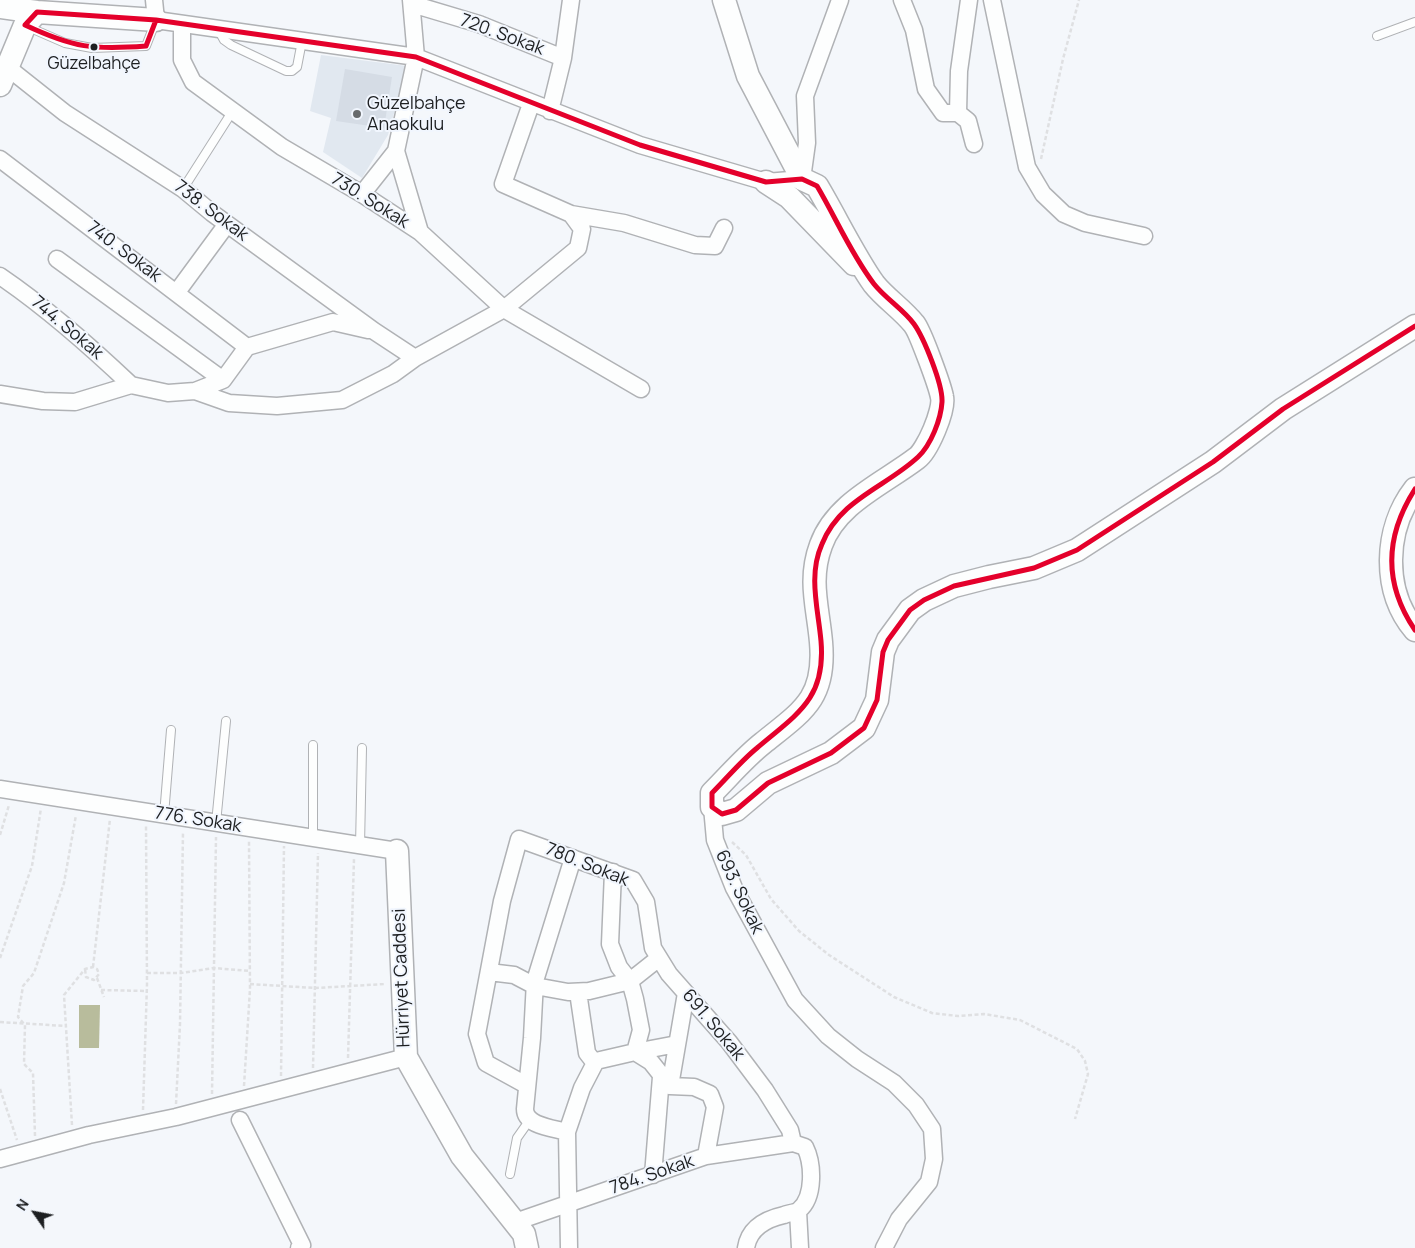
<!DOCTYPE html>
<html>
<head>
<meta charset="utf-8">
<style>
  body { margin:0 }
  #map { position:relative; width:1415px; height:1248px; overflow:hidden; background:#f4f7fb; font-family:Manrope,sans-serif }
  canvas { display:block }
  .north { position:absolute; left:10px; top:1188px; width:50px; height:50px; -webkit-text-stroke:4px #f1f6fe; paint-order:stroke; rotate:303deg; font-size:14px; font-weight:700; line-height:20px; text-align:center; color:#1d1f21 }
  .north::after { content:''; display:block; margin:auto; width:18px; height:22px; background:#1d1f21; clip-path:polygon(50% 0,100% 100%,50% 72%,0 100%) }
</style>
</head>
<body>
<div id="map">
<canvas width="1415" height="1248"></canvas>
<div class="north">N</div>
</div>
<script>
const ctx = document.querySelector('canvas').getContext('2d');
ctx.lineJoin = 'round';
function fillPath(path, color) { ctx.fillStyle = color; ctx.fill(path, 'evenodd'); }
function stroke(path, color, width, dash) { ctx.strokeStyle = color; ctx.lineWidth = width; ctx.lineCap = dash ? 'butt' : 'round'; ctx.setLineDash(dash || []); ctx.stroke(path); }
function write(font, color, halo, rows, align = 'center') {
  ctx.font = font + ' Manrope,sans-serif'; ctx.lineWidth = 4; ctx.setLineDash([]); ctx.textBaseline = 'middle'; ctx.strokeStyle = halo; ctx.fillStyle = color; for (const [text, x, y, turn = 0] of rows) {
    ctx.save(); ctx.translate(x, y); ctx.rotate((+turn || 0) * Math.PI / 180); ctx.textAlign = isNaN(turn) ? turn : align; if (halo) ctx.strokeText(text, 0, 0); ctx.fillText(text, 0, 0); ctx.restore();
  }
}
const built = new Path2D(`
  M321,55L407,66L388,135L362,178L323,152L331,118L310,111Z`);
const water = new Path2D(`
  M79,1005H100L99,1048H79Z`);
const building = new Path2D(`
  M345,69L392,77L384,128L336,121Z`);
const path = new Path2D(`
  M1041,159L1063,59L1079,0
  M0,835L9,805
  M732,842L746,855L771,899L799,931L829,955L894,997L932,1013L958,1016L984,1014L1020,1020L1077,1049L1085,1061L1088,1074L1075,1119
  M0,958L32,866L41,808
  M93,967L110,819
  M147,973H181L214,968L250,971
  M97,978L104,997
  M250,984L315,988L386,984
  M101,990L147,991
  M0,1022L66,1026
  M348,1058L354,859
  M313,1068L318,853
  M281,1076L284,846
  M244,1086L250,989L249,841
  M0,1089L17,1140
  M212,1094L216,837
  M176,1104L180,1024L183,832
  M143,1110L147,984L146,826
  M72,1125L64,995L85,969L93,967L97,969L99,974L94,980L86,977L85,969
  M35,1136L33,1073L24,1064L25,1025L18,1017L23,986L34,973L64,883L76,815`);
const lane = new Path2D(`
  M26,26L65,43L92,48L146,46L155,23
  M218,29L224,40L231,45L286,71H292L297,67L302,41
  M1377,36L1415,22
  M183,189L232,112
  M164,815L171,730
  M216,823L226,721
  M313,838V745
  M360,846L362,748
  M510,1174L517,1138L529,1121`);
const street = new Path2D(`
  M154,0L156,20L416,57L640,145L766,182L802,179L807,143L805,96L840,0
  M411,0L416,57L396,151L420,232
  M902,0L914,30L926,89L943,113H958L959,71L969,0
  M992,0L1027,167L1043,194L1064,214L1085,223L1144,236
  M412,4L479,24L563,58
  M182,24V60L193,82L282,147L362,194L420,232L504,309L641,389
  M7,67L65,113L183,189L212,213L374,331L415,358
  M550,111L563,58L571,0
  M958,113L968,121L974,144
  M0,159L247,347
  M362,194L396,151
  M571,214L624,223L695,245L715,246L724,228
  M57,259L223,380
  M0,276C47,308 90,346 131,385
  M177,292L227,224
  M195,391L229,403L277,406L342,400L393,374L415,358L504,309L578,248L582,229L571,214L503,184L531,104
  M0,394L43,401L75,402L131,385L168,393L195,391L223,380L247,347L333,322L368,330
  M0,789L397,851
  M712,807L715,840L734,888L795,1000L828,1036L857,1059L894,1083L916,1105L932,1129L934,1159L929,1182L899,1219L884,1248
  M489,972L514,975L535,986L568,992L589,991L630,981L659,958
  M578,992L587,1053L594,1062L596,1061
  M635,1052L651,1062L670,1086L694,1087L710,1094L715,1107L706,1156
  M635,1052L677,1044
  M526,1085L486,1063L477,1034L502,901L519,839L633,880L646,902L653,948L669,974L729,1042L765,1090L790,1130L793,1143
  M670,1086L686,993
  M240,1120L302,1245L299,1248
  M567,1132C553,1128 525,1126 525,1109L532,1038L535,981L573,858
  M0,1159L89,1135L176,1117L406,1057
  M653,1175L661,1077
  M798,1211L800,1248
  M515,1222L706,1156L793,1143L805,1147C813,1163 815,1197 799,1210C796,1213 788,1213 784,1215C766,1219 749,1228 746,1248
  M569,1248L567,1132L582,1088L596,1061L635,1052L641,1030L635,999L630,981L619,967L610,944L613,872`);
const secondary = new Path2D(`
  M724,0L748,76L802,179L817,186C835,216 854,256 874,284C885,298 902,309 914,324C920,331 940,386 942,397C945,410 927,451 917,458C883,484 836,503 821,545C808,580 818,607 821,642C826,698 803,711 763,743C745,757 729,776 712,793V807L722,814L736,810L768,783L831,753L864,728L877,700L883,652L888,640L910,610L924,600L954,586L989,577L1034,568L1077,550L1213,462L1283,409L1415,326
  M0,7L37,12L156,20
  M0,85L25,25L37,12
  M766,182L789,197L854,264
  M1415,489C1384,529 1382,591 1415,630
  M397,851L406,1057L462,1156L524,1234L527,1248`);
const bus1 = new Path2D(`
  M37,12L156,20L146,46C93,50 74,48 25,25Z
  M156,20L416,57L640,145L766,182L802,179L817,186C836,218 851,254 874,284C886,299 903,309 914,324C924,338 943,385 942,402C941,419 931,445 918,457C886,487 840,499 822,544C808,575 818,608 821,641C826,699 797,714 757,748C741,761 727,778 712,793V807L722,814L736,810L768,783L831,753L864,728L877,700L883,652L888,640L910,610L924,600L954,586L1034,568L1077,550L1213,462L1283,409L1415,326
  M1415,489C1385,536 1383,583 1415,630`);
const markers = [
  [94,47,4.5,"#1d1f21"],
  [357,114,5,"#686b6d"]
];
const busNames = [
  ["Güzelbahçe",94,64]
];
const streetNames = [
  ["720. Sokak",502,35,20],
  ["730. Sokak",370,201,32],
  ["738. Sokak",211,211,37],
  ["740. Sokak",124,252,37],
  ["744. Sokak",67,328,40],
  ["776. Sokak",198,820,9],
  ["780. Sokak",587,865,22],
  ["693. Sokak",739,892,65],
  ["Hürriyet Caddesi",402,978,-92],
  ["691. Sokak",713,1025,50],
  ["784. Sokak",652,1175,-19]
];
const poiNames = [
  ["Güzelbahçe",367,104],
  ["Anaokulu",367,125]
];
fillPath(built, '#e1e8f0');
fillPath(water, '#b8bc9c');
fillPath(building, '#d5dce5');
stroke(lane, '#b0b2b5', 10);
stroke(street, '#b0b2b5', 19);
stroke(secondary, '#b0b2b5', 25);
stroke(path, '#dfe0e2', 2.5, [4, 2.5]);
stroke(lane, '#fdfefe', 8);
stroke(street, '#fdfefe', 16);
stroke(secondary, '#fdfefe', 22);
stroke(bus1, '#e4002b', 5);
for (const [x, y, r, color] of markers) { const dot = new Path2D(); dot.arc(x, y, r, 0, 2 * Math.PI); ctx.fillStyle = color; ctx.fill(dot); stroke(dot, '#f1f6fe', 2); }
write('17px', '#1d1f21', '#f1f6fe', busNames);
write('18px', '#1d1f21', '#f1f6fe', streetNames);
write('18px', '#1d1f21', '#f1f6fe', poiNames, 'left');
</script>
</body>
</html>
